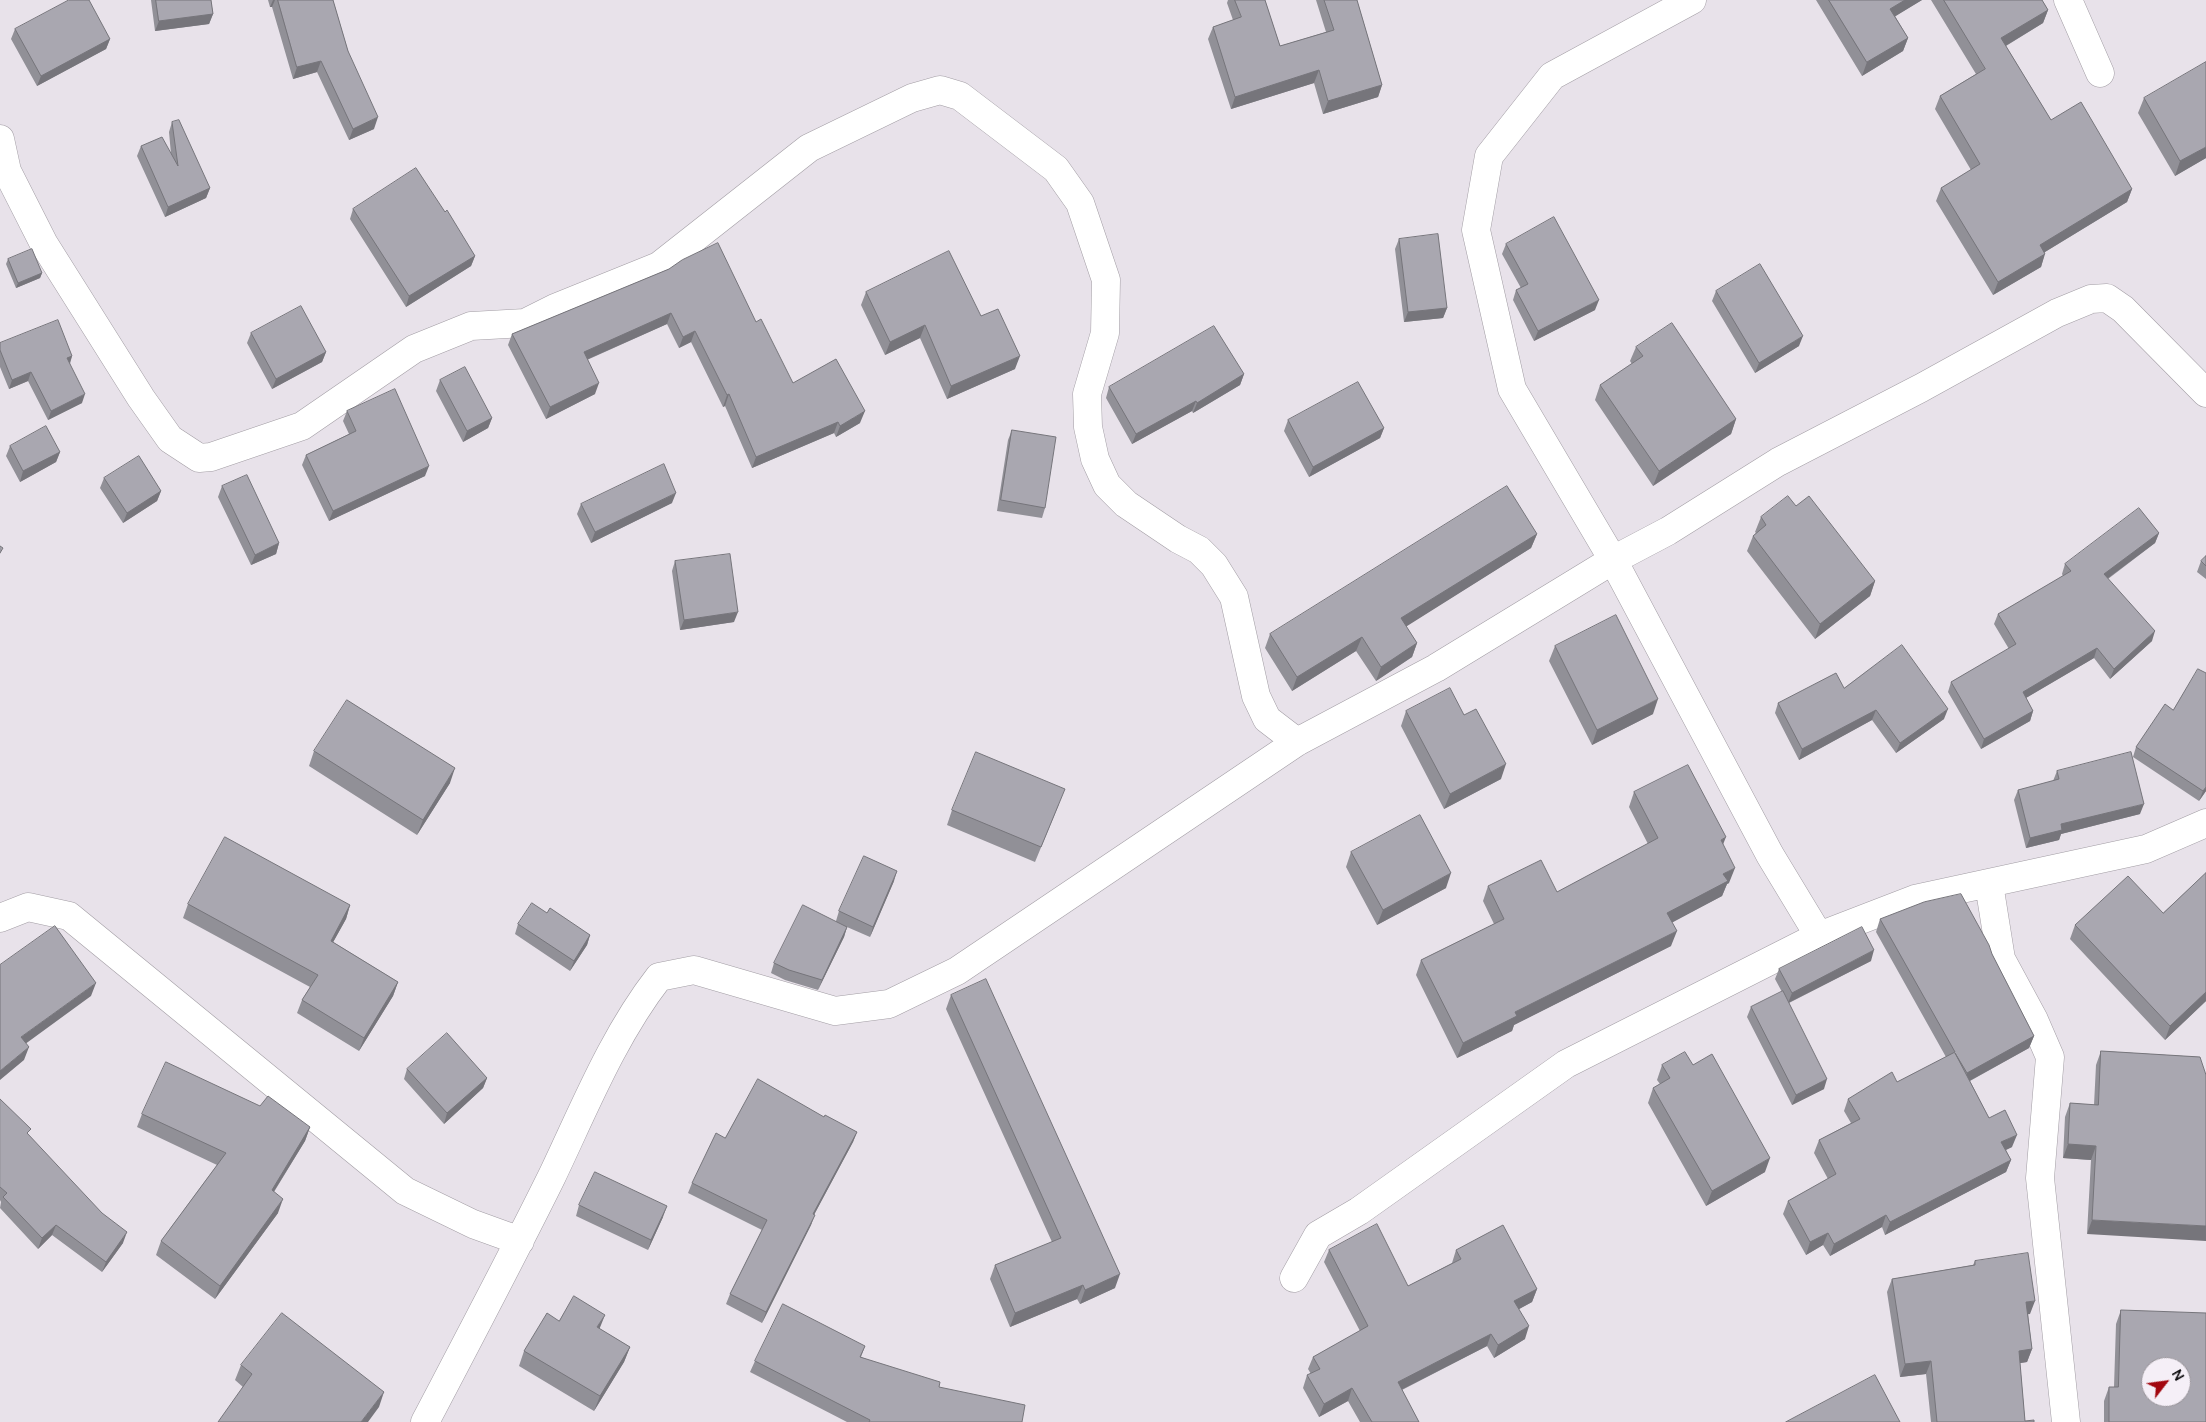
<!DOCTYPE html>
<html>
<head>
<meta charset="utf-8">
<style>
  body { margin:0 }
  #map { position:relative; width:2206px; height:1422px; overflow:hidden; background:#e8e2ea; font-family:Manrope,sans-serif }
  canvas { display:block }
  .north { position:absolute; left:2141px; top:1357px; width:50px; height:50px; box-sizing:border-box; background:#f5eff7; border:1px solid #98949a; border-radius:50%; rotate:60deg; font-size:14px; font-weight:700; line-height:20px; text-align:center; color:#0d0c0e }
  .north::after { content:''; display:block; margin:auto; width:18px; height:22px; background:#a2070f; clip-path:polygon(50% 0,100% 100%,50% 72%,0 100%) }
</style>
</head>
<body>
<div id="map">
<canvas width="2206" height="1422"></canvas>
<div class="north">N</div>
</div>
<script>
const ctx = document.querySelector('canvas').getContext('2d');
ctx.lineJoin = 'round';
function stroke(path, color, width, dash) { ctx.strokeStyle = color; ctx.lineWidth = width; ctx.lineCap = dash ? 'butt' : 'round'; ctx.setLineDash(dash || []); ctx.stroke(path); }
function fillPath(path, color) { ctx.fillStyle = color; ctx.fill(path, 'evenodd'); }
const minor = new Path2D(`
  M1692,0L1552,76L1489,156L1476,230L1512,389L1613,560L1770,855L1819,936
  M2068,0L2100,73
  M0,139L7,171L44,244L141,398L170,439L199,458L211,457L302,426L414,349L471,326L525,323L555,308L659,266L809,148L912,98L940,90L960,96L1056,169L1080,203L1106,280L1105,333L1087,394L1088,427L1095,459L1107,485L1126,504L1178,539L1199,550L1214,565L1234,597L1256,696L1267,719L1297,742
  M1989,884L2001,959L2034,1020L2050,1057L2040,1178L2066,1422
  M0,918L28,907L69,916L405,1191L473,1224L520,1241
  M1294,1278L1318,1235L1359,1211L1566,1064L1819,936L1915,899L2146,849L2206,823
  M425,1422C468,1340 511,1259 552,1176C584,1109 613,1036 659,977L694,970L835,1011L889,1004L957,971L1297,742L1436,668L1613,560L1668,531L1778,462L1921,388L2057,313L2091,299L2107,298L2123,309L2206,393`);
const wall = new Path2D(`
  M151,0H211L213,14L209,24L155,31Z
  M268,0H333L348,51L374,129L349,140L317,72L293,79L272,7H270Z
  M1228,0H1265L1280,46L1326,32L1316,0H1357L1382,85L1378,97L1323,114L1314,83L1231,109L1208,39L1213,27L1233,20L1227,3Z
  M1816,0H1922L1895,16L1908,38L1903,51L1862,76Z
  M1931,0H2042L2048,10L2043,23L2006,46L2051,120L2132,189L2127,202L2045,252L2041,267L1993,295L1936,201L1941,188L1971,170L1935,109L1940,96L1976,74Z
  M15,29L110,39L106,49L37,86L11,39Z
  M2144,98L2206,158L2175,176L2138,113Z
  M172,122L210,188L206,198L165,217L137,156L141,146L171,154L169,132Z
  M353,209L445,212L475,256L471,266L406,307L350,219Z
  M1399,239L1447,308L1443,318L1404,322L1395,249Z
  M1506,244L1595,310L1534,341L1513,300L1516,290L1521,288L1502,254Z
  M8,259L42,273L40,278L16,288L6,264Z
  M669,269L793,383L860,423L836,437L834,433L752,468L725,406L723,407L691,342L679,348L667,324L587,360L595,394L546,419L508,345L512,334Z
  M1716,291L1799,346L1755,373L1712,301Z
  M866,292L981,316L1015,369L947,399L920,338L885,355L861,305Z
  M251,333L326,352L322,362L272,389L247,343Z
  M0,343L72,356L70,364L82,403L48,420L28,381L9,389L0,367Z
  M1636,347L1736,419L1731,434L1653,486L1595,400L1600,385L1632,364L1630,361Z
  M1244,374L1240,385L1193,413L1192,411L1132,444L1106,398L1109,387Z
  M440,380L492,418L488,428L463,442L436,391Z
  M347,411L425,476L329,521L302,465L306,455L349,434L343,421Z
  M1288,420L1384,428L1380,438L1309,477L1284,431Z
  M1012,430L1045,508L1042,518L997,511L1008,440Z
  M10,446L60,452L56,462L20,482L6,456Z
  M104,478L161,491L157,501L123,523L100,488Z
  M222,486L279,543L276,554L251,565L218,497Z
  M672,503L591,543L577,514L581,504Z
  M1796,506L1875,581L1870,596L1815,639L1747,551L1753,536L1756,533L1755,532L1761,517Z
  M2159,533L2155,543L2108,579L2152,641L2110,679L2094,658L2026,698L2033,711L2030,721L1981,749L1948,692L1951,682L2009,649L1994,624L1998,614L2063,576L2062,574L2065,564Z
  M1537,534L1531,548L1406,626L1417,643L1412,657L1376,681L1356,651L1292,691L1265,648L1270,634Z
  M2206,556V579L2197,572L2201,561Z
  M675,561L734,622L680,630L672,571Z
  M1555,646L1653,714L1592,745L1549,661Z
  M1844,688L1944,719L1896,753L1872,720L1799,760L1775,713L1778,703Z
  M2173,710L2206,791L2199,801L2133,757L2136,747Z
  M1406,711L1501,779L1444,809L1401,726Z
  M314,751L450,783L417,835L309,766Z
  M2057,771L2140,814L2061,834L2059,840L2026,848L2014,800L2018,790L2053,781Z
  M1634,792L1723,845L1729,883L1727,884L1722,896L1672,922L1671,946L1514,1025L1512,1031L1457,1058L1416,975L1421,960L1494,924L1483,901L1488,886L1557,892L1648,844L1629,807Z
  M1059,804L1035,862L947,825L952,810Z
  M1351,852L1446,888L1377,925L1346,867Z
  M2206,873V1001L2165,1040L2070,939L2075,925L2163,913Z
  M894,881L870,937L847,927L844,937L818,990L785,980L771,973L774,963L836,921L839,911Z
  M188,904L350,905L346,919L333,942L398,982L393,996L359,1051L297,1013L302,1000L310,987L183,918Z
  M547,913L590,935L587,945L570,971L515,934L518,924Z
  M1880,919L1992,954L2034,1036L2029,1048L1970,1081L1989,1118L2012,1147L2006,1150L2011,1160L2006,1172L1885,1235L1882,1227L1830,1256L1823,1245L1806,1255L1783,1214L1788,1201L1828,1179L1814,1153L1819,1140L1851,1123L1844,1111L1848,1099L1897,1082L1946,1057L1876,932Z
  M1871,961L1789,1003L1824,1089L1792,1105L1747,1017L1751,1007L1782,992L1775,979L1779,969Z
  M951,995L1115,1288L1080,1304L1077,1299L1010,1327L990,1279L995,1265L1052,1242L946,1009Z
  M2101,1051L2200,1057L2087,1234L2091,1160L2063,1158L2065,1117L2070,1103L2094,1105L2096,1065Z
  M1662,1065H1693L1765,1172L1706,1206L1648,1103L1653,1088L1660,1084L1657,1080Z
  M407,1069L487,1078L483,1088L444,1124L404,1079Z
  M0,1099L28,1135L123,1243L102,1272L52,1235L38,1249L0,1208L1,1202L0,1200Z
  M260,1106L310,1127L305,1141L274,1192L278,1213L215,1299L156,1255L161,1241L217,1165L137,1127L142,1114Z
  M824,1117L857,1132L853,1142L814,1215L811,1225L762,1323L726,1304L730,1294L762,1230L688,1193L692,1183L725,1138Z
  M579,1205L663,1217L648,1250L576,1216Z
  M1329,1250L1408,1286L1452,1263L1456,1250L1537,1289L1532,1302L1519,1309L1525,1339L1494,1358L1487,1346L1402,1390L1419,1422H1360L1348,1401L1319,1417L1303,1388L1307,1375L1311,1374L1308,1369L1313,1357L1360,1331L1324,1262Z
  M1975,1261L2030,1314H2028L2032,1349L2027,1362L2020,1363L2025,1421L2034,1422H1931L1926,1374L1900,1377L1887,1292L1892,1279L1973,1265Z
  M2121,1310L2206,1422H2104V1401L2109,1387H2114L2116,1324Z
  M559,1321L600,1329L630,1347L624,1362L594,1411L519,1366L524,1351Z
  M865,1346L861,1357L939,1387L1022,1422H847L750,1372L755,1361Z
  M241,1365L379,1407L243,1387L235,1380Z`);
const shadedWall = new Path2D(`
  M273,0H275L272,7H270Z
  M1905,0H1922L1886,22L1890,9Z
  M2048,10L2043,23L1997,51L2001,38Z
  M213,14L209,24L155,31L159,21Z
  M1908,38L1903,51L1862,76L1867,62Z
  M110,39L106,49L37,86L41,76Z
  M321,61L317,72L293,79L297,67Z
  M1319,70L1314,83L1231,109L1235,97Z
  M1382,85L1378,97L1323,114L1328,101Z
  M378,117L374,129L349,140L353,129Z
  M2206,147V158L2175,176L2180,161Z
  M210,188L206,198L165,217L168,207Z
  M2132,189L2127,202L2035,258L2040,245Z
  M2045,254L2041,267L1993,295L1998,282Z
  M475,256L471,266L406,307L409,296Z
  M42,273L40,278L16,288L18,283Z
  M1599,300L1595,310L1534,341L1538,331Z
  M1447,308L1443,318L1404,322L1408,312Z
  M671,313L667,324L579,363L584,352Z
  M925,325L920,338L885,355L890,342Z
  M695,331L691,342L679,348L683,337Z
  M1803,336L1799,346L1755,373L1759,363Z
  M326,352L322,362L272,389L276,379Z
  M72,356L69,365L67,358Z
  M1020,356L1015,369L947,399L951,386Z
  M31,372L28,381L9,389L12,380Z
  M1244,374L1240,385L1193,413L1197,403Z
  M599,383L595,394L546,419L550,407Z
  M85,394L82,403L48,420L51,411Z
  M729,394L725,406L723,407L727,395Z
  M1196,401L1192,411L1132,444L1136,434Z
  M865,411L860,423L836,437L840,426Z
  M492,418L488,428L463,442L467,431Z
  M1736,419L1731,434L1653,486L1659,471Z
  M838,422L834,433L752,468L756,457Z
  M1384,428L1380,438L1309,477L1313,467Z
  M60,452L56,462L20,482L23,471Z
  M429,466L425,476L329,521L333,511Z
  M161,491L157,501L123,523L127,513Z
  M676,493L672,503L591,543L595,532Z
  M2159,533L2155,543L2100,584L2104,574Z
  M1537,534L1531,548L1396,633L1401,618Z
  M279,543L276,554L251,565L255,555Z
  M1875,581L1870,596L1815,639L1820,624Z
  M738,612L734,622L680,630L684,620Z
  M2155,631L2152,641L2110,679L2114,669Z
  M1362,637L1356,651L1292,691L1297,677Z
  M1417,643L1412,657L1376,681L1381,667Z
  M2097,648L2094,658L2019,702L2023,692Z
  M1658,699L1653,714L1592,745L1597,730Z
  M1948,709L1944,719L1896,753L1900,743Z
  M1876,710L1872,720L1799,760L1802,749Z
  M2033,711L2030,721L1981,749L1984,739Z
  M1506,764L1501,779L1444,809L1450,794Z
  M455,768L450,783L417,835L423,820Z
  M2206,787V791L2199,801L2203,791Z
  M2144,804L2140,814L2061,834L2059,840L2026,848L2030,838L2061,824Z
  M1726,837L1720,852L1721,840Z
  M1735,868L1729,883L1727,884L1722,896L1662,928L1667,913L1723,874Z
  M897,871L894,881L870,937L873,927Z
  M1451,873L1446,888L1377,925L1383,910Z
  M350,905L346,919L326,955L331,941Z
  M847,927L844,937L818,990L822,980Z
  M1677,931L1671,946L1514,1025L1512,1031L1457,1058L1463,1043L1515,1012Z
  M590,935L587,945L570,971L574,961Z
  M1874,950L1871,961L1788,1003L1792,993Z
  M398,982L393,996L359,1051L364,1038Z
  M96,983L91,996L17,1050L21,1037Z
  M2206,992V1001L2165,1040L2170,1026Z
  M2034,1036L2029,1048L1962,1085L1967,1073Z
  M29,1047L24,1060L0,1080V1071Z
  M487,1078L483,1088L444,1124L447,1113Z
  M1827,1079L1824,1089L1792,1105L1796,1095Z
  M310,1127L305,1141L266,1204L272,1190Z
  M857,1132L853,1142L809,1224L813,1214Z
  M2017,1135L2012,1147L1997,1154L2001,1142Z
  M2068,1144L2096,1146L2091,1160L2063,1158Z
  M1770,1158L1765,1172L1706,1206L1712,1191Z
  M2011,1160L2006,1172L1885,1235L1890,1222Z
  M283,1199L278,1213L215,1299L220,1286Z
  M667,1206L663,1217L648,1250L651,1240Z
  M815,1215L811,1225L762,1323L766,1312Z
  M1886,1215L1882,1227L1830,1256L1834,1244Z
  M2092,1220L2206,1226V1241L2087,1234Z
  M56,1225L52,1235L38,1249L42,1238Z
  M127,1232L123,1243L102,1272L106,1262Z
  M1828,1233L1823,1245L1806,1255L1810,1242Z
  M1120,1274L1115,1288L1080,1304L1085,1290Z
  M1083,1285L1077,1299L1010,1327L1015,1313Z
  M1537,1289L1532,1302L1510,1314L1514,1301Z
  M2035,1301L2030,1314L2022,1315L2026,1302Z
  M605,1315L599,1330L597,1327Z
  M1529,1326L1525,1339L1494,1358L1498,1345Z
  M1491,1334L1487,1346L1393,1394L1398,1382Z
  M630,1347L624,1362L594,1411L600,1396Z
  M2032,1349L2027,1362L2014,1364L2019,1351Z
  M1931,1361L1926,1374L1900,1377L1905,1364Z
  M1352,1388L1348,1401L1319,1417L1324,1404Z
  M384,1392L379,1407L368,1422H361Z`);
const building = new Path2D(`
  M69,0H89L110,39L41,76L15,29Z
  M156,0H211L213,14L159,21Z
  M278,0H333L348,51L378,117L353,129L321,61L297,67Z
  M1235,0H1265L1280,46L1334,30L1324,0H1357L1382,85L1328,101L1319,70L1235,97L1213,27L1241,17Z
  M1829,0H1905L1890,9L1908,38L1867,62Z
  M1944,0H2042L2048,10L2001,38L2051,120L2081,102L2132,189L2040,245L2045,254L1998,282L1941,188L1980,164L1940,96L1985,69Z
  M2206,62V147L2180,161L2144,98Z
  M179,120L210,188L168,207L141,146L162,137L178,166L172,122Z
  M416,168L445,212L447,210L475,256L409,296L353,209Z
  M1554,217L1599,300L1538,331L1516,290L1528,284L1506,244Z
  M1438,234L1447,308L1408,312L1399,239Z
  M718,243L756,322L761,319L793,383L836,359L865,411L840,426L838,422L756,457L729,394L727,395L695,331L683,337L671,313L584,352L599,383L550,407L512,334L669,269L682,260Z
  M32,249L42,273L18,283L8,259Z
  M949,251L981,316L998,309L1020,356L951,386L925,325L890,342L866,292Z
  M1760,264L1803,336L1759,363L1716,291Z
  M301,306L326,352L276,379L251,333Z
  M58,320L72,356L67,358L85,394L51,411L31,372L12,380L0,350V343Z
  M1672,323L1736,419L1659,471L1600,385L1643,356L1636,347Z
  M1214,326L1244,374L1197,403L1196,401L1136,434L1109,387Z
  M465,367L492,418L467,431L440,380Z
  M1358,382L1384,428L1313,467L1288,420Z
  M395,389L429,466L333,511L306,455L356,431L347,411Z
  M46,426L60,452L23,471L10,446Z
  M1012,430L1056,437L1045,508L1001,500Z
  M139,456L161,491L127,513L104,478Z
  M664,464L676,493L595,532L581,504Z
  M247,475L279,543L255,555L222,486Z
  M1507,486L1537,534L1401,618L1417,643L1381,667L1362,637L1297,677L1270,634Z
  M1788,496L1796,506L1809,496L1875,581L1820,624L1753,536L1766,525L1761,517Z
  M2139,508L2159,533L2104,574L2155,631L2114,669L2097,648L2023,692L2033,711L1984,739L1951,682L2016,644L1998,614L2071,571L2065,564Z
  M0,546L3,548L0,553Z
  M730,554L738,612L684,620L675,561Z
  M2206,556V566L2201,561Z
  M1616,615L1658,699L1597,730L1555,646Z
  M1902,645L1948,709L1900,743L1876,710L1802,749L1778,703L1836,673L1844,688Z
  M2198,669L2206,673V787L2203,791L2136,747L2165,704L2173,710Z
  M1450,688L1464,715L1476,709L1506,764L1450,794L1406,711Z
  M347,700L455,768L423,820L314,751Z
  M976,752L1065,789L1041,847L952,810Z
  M2131,752L2144,804L2061,824L2062,830L2030,838L2018,790L2059,779L2057,771Z
  M1688,765L1726,837L1721,840L1735,868L1723,874L1728,881L1667,913L1677,931L1515,1012L1517,1016L1463,1043L1421,960L1504,919L1488,886L1541,860L1557,892L1658,838L1634,792Z
  M1420,815L1451,873L1383,910L1351,852Z
  M225,837L350,905L331,941L398,982L364,1038L302,1000L318,975L188,904Z
  M864,856L897,871L873,927L839,911Z
  M2206,873V992L2170,1026L2075,925L2128,876L2163,913Z
  M1961,894L1989,945L1992,954L2034,1036L1967,1073L1955,1053L1989,1118L2005,1110L2017,1135L2001,1142L2011,1160L1890,1222L1886,1215L1834,1244L1828,1233L1810,1242L1788,1201L1836,1174L1819,1140L1860,1119L1848,1099L1892,1072L1897,1082L1955,1052L1880,919L1924,902Z
  M532,903L547,913L550,908L590,935L574,961L518,924Z
  M803,905L847,927L822,980L789,970L774,963Z
  M55,926L96,983L21,1037L29,1047L0,1071V965Z
  M1862,927L1874,950L1792,993L1779,969Z
  M986,979L1120,1274L1085,1290L1083,1285L1015,1313L995,1265L1061,1238L951,995Z
  M1783,991L1827,1079L1796,1095L1751,1007Z
  M447,1033L487,1078L447,1113L407,1069Z
  M2101,1051L2200,1057L2206,1075V1226L2092,1220L2096,1146L2068,1144L2070,1103L2098,1105Z
  M1685,1052L1693,1065L1712,1054L1770,1158L1712,1191L1653,1088L1670,1078L1662,1065Z
  M166,1062L260,1106L268,1096L310,1127L272,1190L283,1199L220,1286L161,1241L226,1153L142,1114Z
  M758,1079L824,1117L825,1115L857,1132L813,1214L815,1215L766,1312L730,1294L767,1220L692,1183L716,1133L725,1138Z
  M0,1099L31,1129L27,1133L102,1213L127,1232L106,1262L56,1225L42,1238L3,1197L7,1193L0,1187Z
  M595,1172L667,1206L651,1240L579,1205Z
  M1377,1224L1408,1286L1461,1259L1456,1250L1503,1225L1537,1289L1514,1301L1529,1326L1498,1345L1491,1334L1398,1382L1419,1422H1372L1352,1388L1324,1404L1307,1375L1320,1369L1313,1357L1368,1326L1329,1250Z
  M2028,1253L2035,1301L2026,1302L2032,1349L2019,1351L2025,1421L2034,1420V1422H1937L1931,1361L1905,1364L1892,1279L1975,1265V1261Z
  M574,1296L605,1315L597,1327L630,1347L600,1396L524,1351L547,1313L559,1321Z
  M783,1304L865,1346L860,1357L940,1382L939,1387L1025,1405L1022,1422H869L870,1420L755,1361Z
  M2121,1310L2206,1313V1422H2109V1387H2118ZM2151,1367H2181V1397H2151Z
  M282,1313L384,1392L361,1422H218L252,1374L241,1365Z
  M1875,1375L1900,1422H1786Z`);
stroke(minor, '#a29da4', 29);
stroke(minor, '#fff', 28);
fillPath(wall, '#919097');
fillPath(shadedWall, '#76757b');
fillPath(building, '#a9a7b0');
stroke(building, '#76757b', 1);
</script>
</body>
</html>
